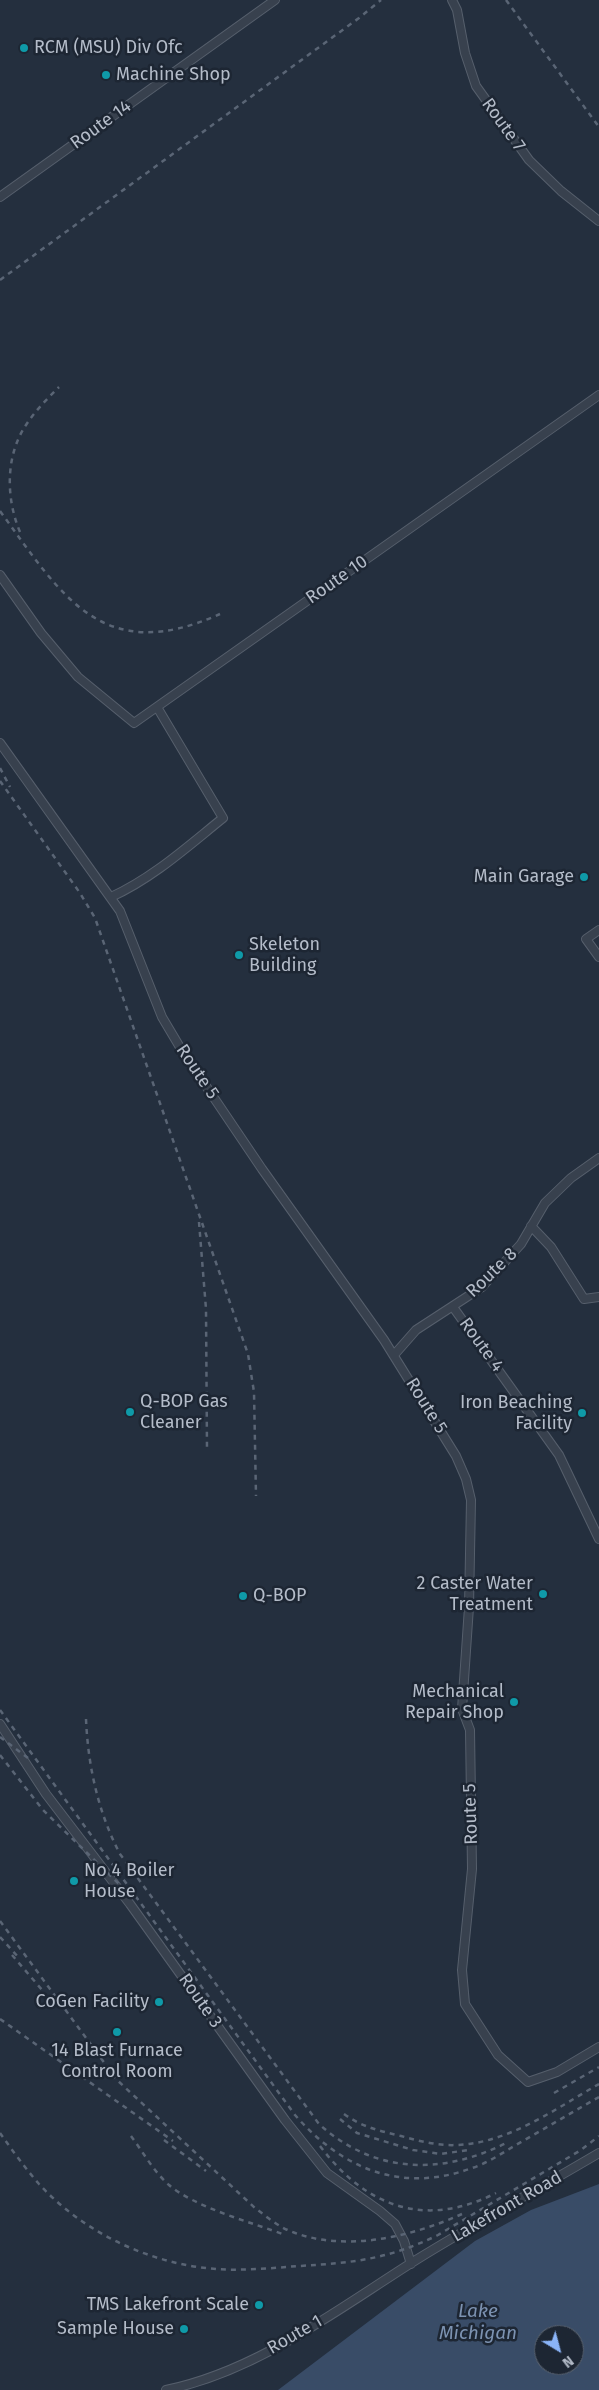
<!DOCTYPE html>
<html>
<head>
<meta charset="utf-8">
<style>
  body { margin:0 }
  #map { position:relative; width:599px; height:2390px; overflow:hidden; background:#242f3e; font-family:"Fira Sans",sans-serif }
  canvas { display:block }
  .north { position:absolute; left:534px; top:2325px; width:50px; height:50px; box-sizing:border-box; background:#1d2633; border:1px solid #59626f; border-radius:50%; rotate:143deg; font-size:14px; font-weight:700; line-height:20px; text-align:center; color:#b4bcc9 }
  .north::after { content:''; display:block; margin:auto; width:18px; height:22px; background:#8ab4f8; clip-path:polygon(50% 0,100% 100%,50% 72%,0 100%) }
</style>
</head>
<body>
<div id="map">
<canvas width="599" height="2390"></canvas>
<div class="north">N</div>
</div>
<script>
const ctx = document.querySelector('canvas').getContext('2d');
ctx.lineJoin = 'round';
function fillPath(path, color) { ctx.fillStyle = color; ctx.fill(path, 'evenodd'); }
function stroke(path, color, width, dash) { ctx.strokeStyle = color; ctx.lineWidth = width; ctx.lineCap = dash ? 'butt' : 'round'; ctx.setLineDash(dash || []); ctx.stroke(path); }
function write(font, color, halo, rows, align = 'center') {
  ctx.font = font + ' "Fira Sans",sans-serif'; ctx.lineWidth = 5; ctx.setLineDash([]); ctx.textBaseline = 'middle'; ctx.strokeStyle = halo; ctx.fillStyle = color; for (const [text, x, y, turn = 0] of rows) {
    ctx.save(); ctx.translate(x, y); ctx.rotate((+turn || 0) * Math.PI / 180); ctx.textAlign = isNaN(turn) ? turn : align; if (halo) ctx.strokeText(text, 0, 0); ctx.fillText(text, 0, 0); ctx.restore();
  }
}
const water = new Path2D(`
  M599,2184V2390H278L475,2241L531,2210ZM544,2335H574V2365H544Z`);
const street = new Path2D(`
  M452,0L457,10L465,53L476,86L529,160L561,191L599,221
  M0,197L275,0
  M0,575L41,633L78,677L134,723L599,395
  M0,743L120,911L162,1017L181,1049L262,1169L384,1340L456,1456L466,1479L471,1500L469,1607L462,1709L470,1730L472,1869L462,1970L465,2004L498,2055L528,2082L557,2072L599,2047
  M111,897C153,878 188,846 223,818L157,707
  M599,930L586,939L599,957
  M531,1226L551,1247L584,1299L599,1297
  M453,1307L559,1455L599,1539
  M394,1355L416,1330L482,1287L521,1244L545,1203L571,1178L599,1158
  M0,1724L46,1794L130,1904L285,2120L327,2173L380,2211L395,2224L404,2241L411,2264
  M166,2390C258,2371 338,2309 416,2260C476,2223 538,2189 599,2153`);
const rail = new Path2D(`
  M506,0L599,127
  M0,280L359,18L381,0
  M0,511C62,596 102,667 220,614
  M20,532C6,499 5,456 26,425C35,411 47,399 59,387
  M0,768L10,787
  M0,781L80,893L95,918L248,1354L254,1392L256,1496
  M199,1222L206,1309L207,1450
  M0,1710L295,2115C342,2169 402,2194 472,2168C488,2163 502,2153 516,2145C544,2129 571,2113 599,2097
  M86,1719C88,1766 98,1812 120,1854L319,2124C374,2174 442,2176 508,2142
  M0,1737L32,1761
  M0,1755L43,1810L122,1887
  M0,1921L117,2080L255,2208C266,2216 277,2226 290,2231C344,2253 411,2237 462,2214
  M0,1937L20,1959
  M12,1955L43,1991
  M0,2019L173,2141
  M554,2093L599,2067
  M344,2114C362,2127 380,2131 401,2136C419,2141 438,2146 457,2145C509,2143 555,2109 599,2084
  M340,2119L357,2133L413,2150L441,2154L468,2150
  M0,2133C12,2150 25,2168 39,2184C84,2233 150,2264 216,2269C243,2271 272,2268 299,2266C353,2263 389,2259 438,2235L581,2150L599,2136
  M131,2136C143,2152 154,2172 169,2185C196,2208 251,2222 285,2235
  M164,2140L206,2171
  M320,2146C366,2207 425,2229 496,2193`);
const markers = [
  [24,48,5,"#0f9aa8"],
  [106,75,5,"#0f9aa8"],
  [584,877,5,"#0f9aa8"],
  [239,955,5,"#0f9aa8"],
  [130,1412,5,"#0f9aa8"],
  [582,1413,5,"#0f9aa8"],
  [543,1594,5,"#0f9aa8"],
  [243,1596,5,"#0f9aa8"],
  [514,1702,5,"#0f9aa8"],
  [74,1881,5,"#0f9aa8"],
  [159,2002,5,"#0f9aa8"],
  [117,2032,5,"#0f9aa8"],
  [259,2305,5,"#0f9aa8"],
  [184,2329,5,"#0f9aa8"]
];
const poiNames = [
  ["RCM (MSU) Div Ofc",34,48,"left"],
  ["Machine Shop",116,75,"left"],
  ["Main Garage",574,877],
  ["Skeleton",249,945,"left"],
  ["Building",249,966,"left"],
  ["Q-BOP Gas",140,1402,"left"],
  ["Cleaner",140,1423,"left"],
  ["Iron Beaching",572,1403],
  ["Facility",572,1424],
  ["2 Caster Water",533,1584],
  ["Treatment",533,1605],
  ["Q-BOP",253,1596,"left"],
  ["Mechanical",504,1692],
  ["Repair Shop",504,1713],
  ["No 4 Boiler",84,1871,"left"],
  ["House",84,1892,"left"],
  ["CoGen Facility",149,2002],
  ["14 Blast Furnace",117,2051,"center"],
  ["Control Room",117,2072,"center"],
  ["TMS Lakefront Scale",249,2305],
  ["Sample House",174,2329]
];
const streetNames = [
  ["Route 14",101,125,-36],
  ["Route 7",503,125,54],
  ["Route 10",337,580,-35],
  ["Route 5",197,1072,56],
  ["Route 8",492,1273,-44],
  ["Route 4",481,1345,54],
  ["Route 5",426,1406,58],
  ["Route 5",471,1814,-92],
  ["Route 3",200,2001,55],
  ["Lakefront Road",507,2207,-30],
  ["Route 1",295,2335,-30]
];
const waterNames = [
  ["Lake",478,2312],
  ["Michigan",478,2334]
];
fillPath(water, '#394c67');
stroke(street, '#565f6c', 10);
stroke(street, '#38414e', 8);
stroke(rail, '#5a6575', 2.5, [5, 5]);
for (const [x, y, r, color] of markers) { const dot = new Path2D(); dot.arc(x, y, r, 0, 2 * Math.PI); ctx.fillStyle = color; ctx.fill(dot); stroke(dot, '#1d2633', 2); }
write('18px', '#b4bcc9', '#1d2633', poiNames, 'right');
write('18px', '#b4bcc9', '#1d2633', streetNames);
write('italic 19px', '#7c92b1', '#1d2633', waterNames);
</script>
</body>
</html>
